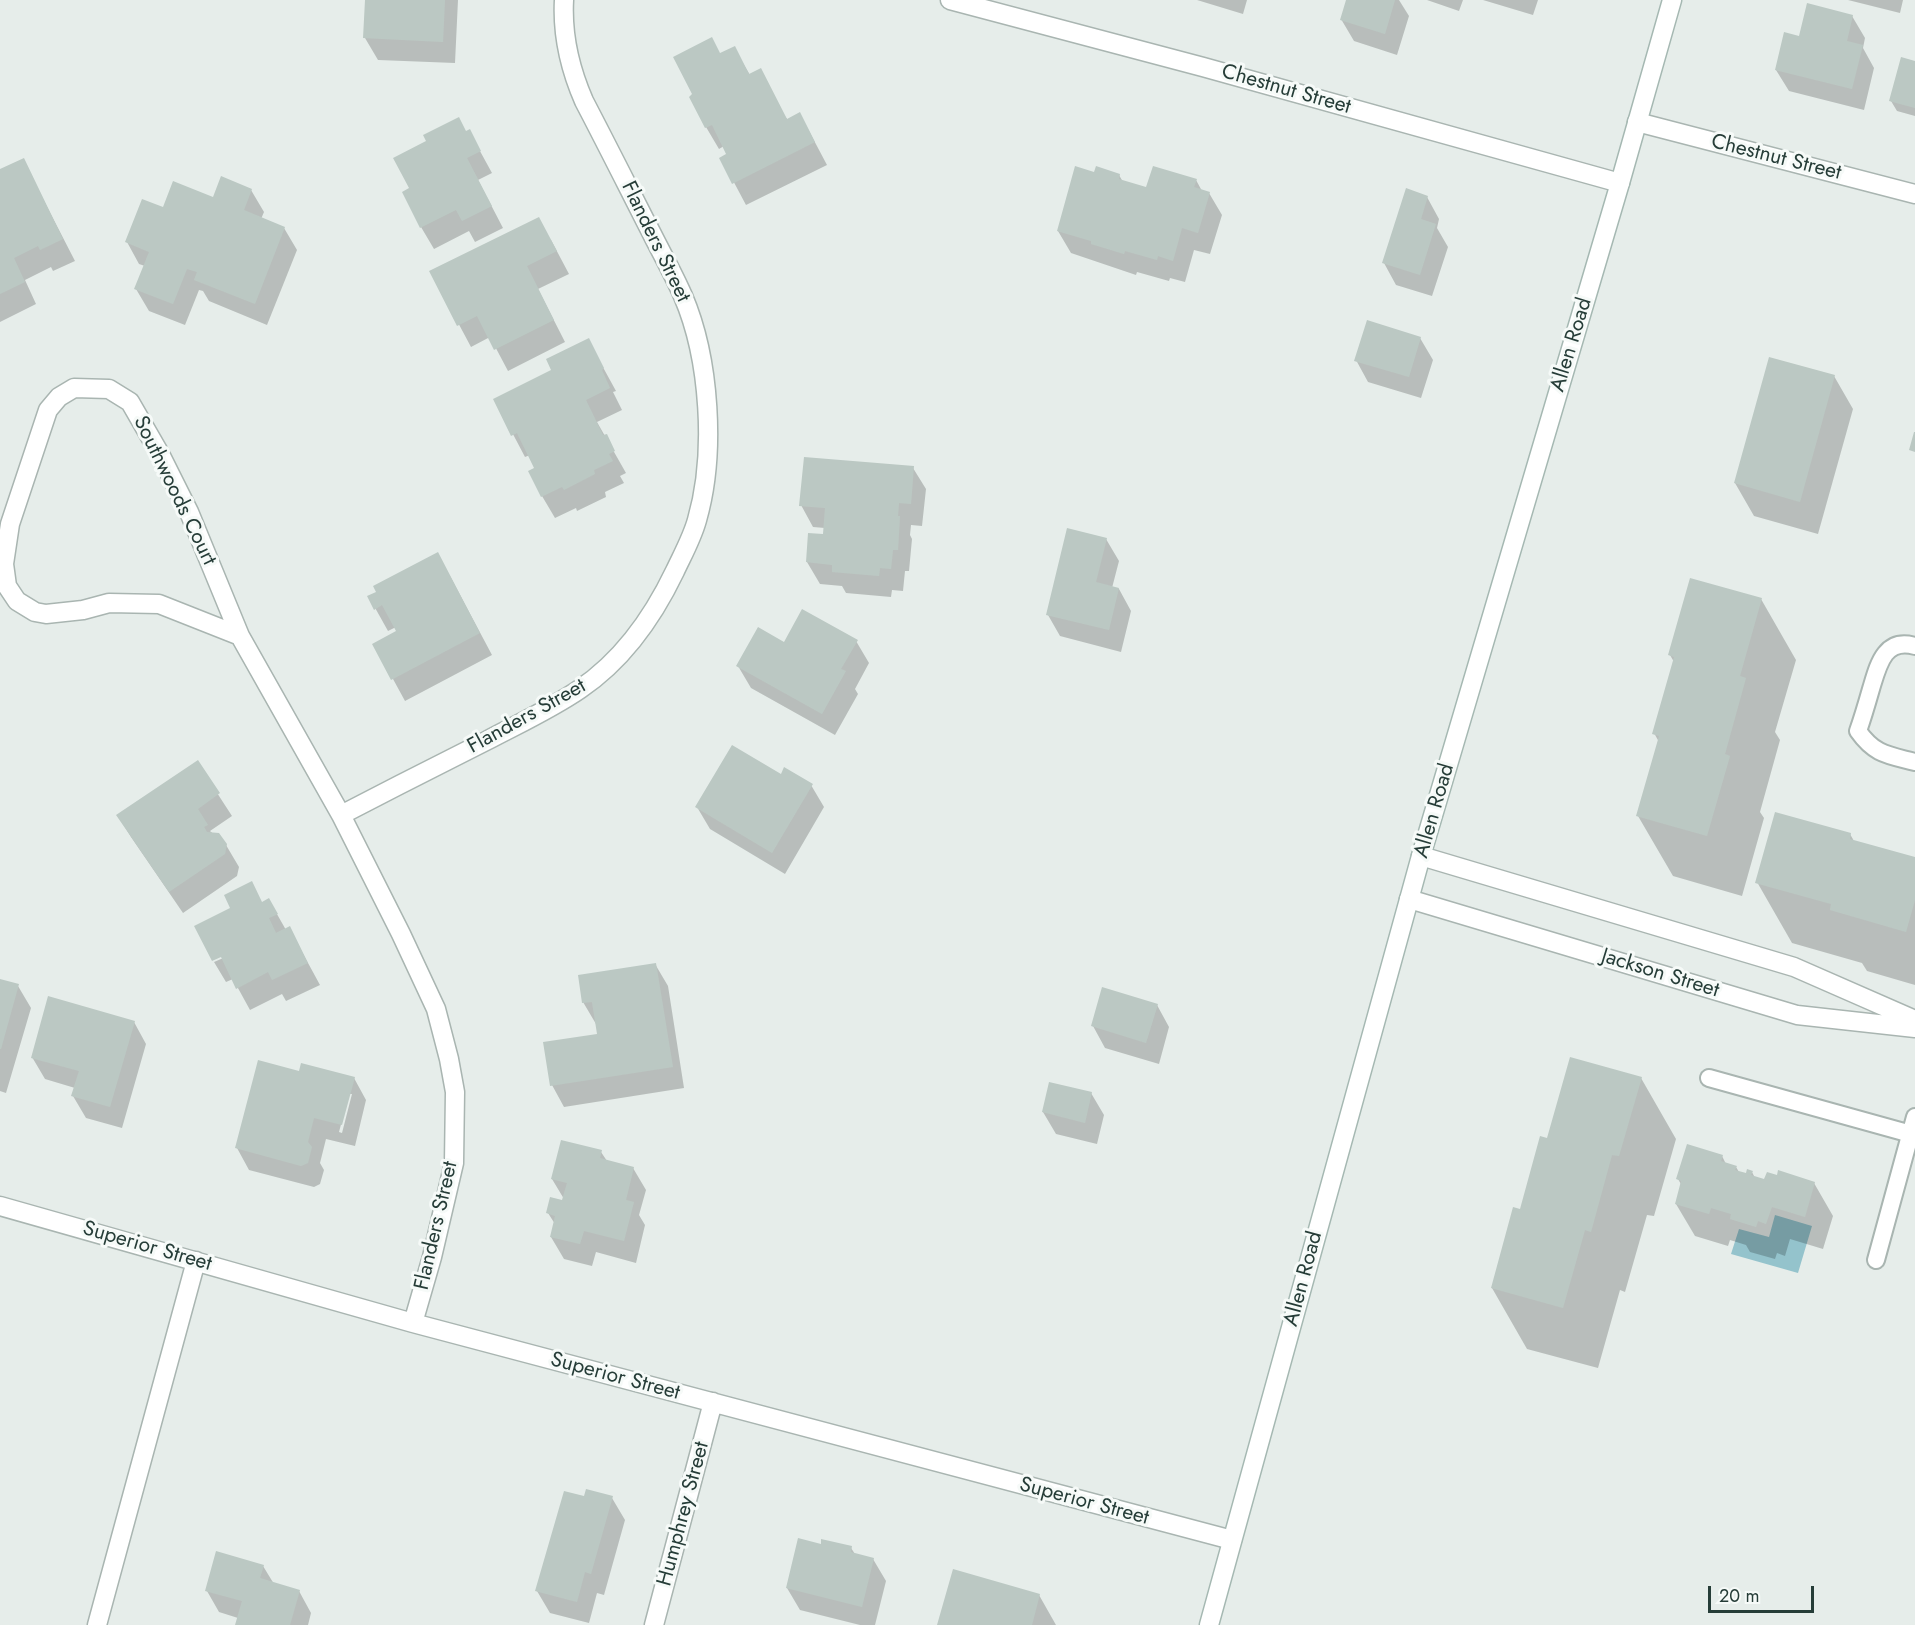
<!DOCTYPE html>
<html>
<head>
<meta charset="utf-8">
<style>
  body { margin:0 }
  #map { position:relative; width:1915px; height:1625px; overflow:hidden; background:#e6edea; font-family:Jost,sans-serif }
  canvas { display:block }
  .scale { position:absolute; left:1708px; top:1586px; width:106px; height:27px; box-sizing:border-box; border:3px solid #263d38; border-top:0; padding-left:8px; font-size:18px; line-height:21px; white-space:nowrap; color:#263d38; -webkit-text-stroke:4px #f6faf8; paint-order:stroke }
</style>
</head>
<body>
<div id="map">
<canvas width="1915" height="1625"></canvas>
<div class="scale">20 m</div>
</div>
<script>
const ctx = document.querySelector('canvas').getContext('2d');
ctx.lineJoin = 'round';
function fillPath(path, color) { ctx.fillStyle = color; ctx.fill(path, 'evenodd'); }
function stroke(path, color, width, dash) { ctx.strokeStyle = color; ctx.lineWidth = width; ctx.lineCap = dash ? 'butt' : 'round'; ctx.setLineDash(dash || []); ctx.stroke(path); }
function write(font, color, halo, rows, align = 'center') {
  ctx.font = font + ' Jost,sans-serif'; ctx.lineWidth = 6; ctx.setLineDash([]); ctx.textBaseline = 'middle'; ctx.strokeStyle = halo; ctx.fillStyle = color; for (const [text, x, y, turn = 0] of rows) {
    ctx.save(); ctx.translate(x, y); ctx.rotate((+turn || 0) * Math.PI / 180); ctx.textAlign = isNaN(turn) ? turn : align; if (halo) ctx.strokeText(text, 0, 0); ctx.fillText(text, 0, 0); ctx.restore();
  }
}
const water = new Path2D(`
  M1775,1215L1812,1226L1798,1273L1731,1254L1739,1229L1769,1237Z`);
const shadow = new Path2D(`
  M366,0H458L455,63L378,60L365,38Z
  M1197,0H1247L1243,14Z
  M1347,0H1399L1409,16L1397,55L1354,41L1341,19Z
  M1427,0H1463L1459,11Z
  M1483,0H1538L1533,15Z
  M1848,0H1903L1900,13Z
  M1852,16L1865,38L1863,48L1874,68L1864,110L1789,91L1776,70L1800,38Z
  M734,48L750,75L788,120L800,114L827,165L746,205L721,158L728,154L724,146L719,149L706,127L720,55Z
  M1915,63V116L1897,111L1891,101Z
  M469,131L492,173L478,180L503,228L475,242L469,231L434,249L421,227L411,189L428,142Z
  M23,160L75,261L53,271L51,267L25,280L36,304L0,322V171Z
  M1095,173L1119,175L1123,182L1147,189L1196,180L1202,191L1209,193L1222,215L1210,254L1194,250L1185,282L1170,278L1169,281L1137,272L1136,275L1071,253L1058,231Z
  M251,190L264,212L261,219L284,228L297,250L267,325L209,301L203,291L199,290L185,325L149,311L136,289L145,266L139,264L127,242L164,209Z
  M1427,197L1439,219L1437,228L1448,247L1432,296L1396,285L1384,263Z
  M551,240L569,274L538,289L565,342L508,371L490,337L471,347L431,272Z
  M1420,338L1433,360L1421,398L1368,382L1356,360Z
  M588,340L616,391L613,392L622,410L597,422L626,473L620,476L624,483L605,492L606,497L577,511L576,508L555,518L542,496L536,468L530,455L525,457L495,400L554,371Z
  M1834,376L1853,409L1818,534L1754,516L1735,483Z
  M913,468L926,489L922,526L911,525L910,535L912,539L909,571H905L903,591L892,590L891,597L846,593L842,586L820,584L807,562L825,536V528L813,527L801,505Z
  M1106,539L1119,561L1112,588L1119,589L1131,611L1121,652L1060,636L1048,615Z
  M450,576L492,655L405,701L393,679L398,632L396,627L388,631L369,597Z
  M1761,599L1796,660L1775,732L1780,740L1760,812L1764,818L1742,896L1673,876L1638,816L1659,742L1654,733L1674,662L1670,655Z
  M856,641L869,663L855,689L858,694L835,735L751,688L738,666L785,644Z
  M197,762L232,816L210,831L226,845L239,867L237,876L183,913L131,837L118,816Z
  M781,776L811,785L824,807L785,874L710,829L697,807Z
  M1850,834L1854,841L1915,859V985L1867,971L1862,963L1792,943L1757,882Z
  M269,900L286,930L289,928L320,985L286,1001L282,994L250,1010L233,979L226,982L214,962L228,956L263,903Z
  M655,964L668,986L684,1088L564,1107L552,1085L599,1035L596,1024L583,1002Z
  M0,981L18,986L31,1008L6,1093L0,1091Z
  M1157,1005L1169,1027L1159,1064L1105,1048L1093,1026Z
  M134,1022L146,1044L122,1128L86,1118L73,1096L75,1088L45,1079L32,1057Z
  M354,1078L366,1100L355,1146L326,1139L320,1163L324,1170L320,1184L314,1187L249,1170L237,1148ZM349,1094H352L342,1133L339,1132Z
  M1641,1078L1676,1139L1654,1216L1647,1215L1625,1292L1620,1290L1598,1368L1527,1349L1492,1288L1549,1140Z
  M1091,1093L1104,1115L1097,1144L1056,1134L1043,1112Z
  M601,1152L607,1161L633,1168L646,1190L639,1215L645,1225L636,1263L596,1252L592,1266L564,1259L551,1237L555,1224L548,1213L564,1199L552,1179Z
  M1722,1156L1726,1164L1736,1167L1739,1172L1747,1175L1752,1172L1755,1178L1765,1181L1814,1183L1833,1216L1823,1249L1790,1239L1785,1256L1777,1253L1775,1259L1750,1252L1746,1245L1730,1240L1728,1246L1695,1236L1676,1204L1682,1186L1678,1179Z
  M585,1498H612L625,1520L604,1595L597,1593L589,1623L550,1613L537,1591Z
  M823,1546L851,1548L855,1554L873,1559L886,1581L875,1625H860L800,1610L787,1588Z
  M263,1566L274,1584L299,1591L311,1613L308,1625H236L238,1618L219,1612L207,1591Z
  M1039,1595L1056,1625H939Z`);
const building = new Path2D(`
  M365,0H445L443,42L363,38Z
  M1346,0H1395L1385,34L1340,20Z
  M1807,3L1853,15L1847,41L1863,45L1852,89L1775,70L1784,32L1799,36Z
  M712,37L720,53L735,46L749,74L761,68L787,119L800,112L815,142L732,184L719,158L726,154L712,125L705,128L689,97L692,94L673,57Z
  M1901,57L1915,61V108L1889,101Z
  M459,117L466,131L470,129L481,151L467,158L492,206L462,221L456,210L420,228L402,192L409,188L393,158L426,141L423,135Z
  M24,158L63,239L40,250L38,246L14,258L25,282L0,294V169Z
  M1075,166L1094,172L1096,166L1120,174L1119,179L1146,187L1153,166L1197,179L1194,187L1210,192L1198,233L1182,228L1173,261L1158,256L1157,260L1125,251L1124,254L1091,244V241L1057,231Z
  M221,176L252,189L244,210L285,227L255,304L194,280L197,272L187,269L173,304L134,289L149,252L125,242L142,199L163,207L173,181L213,197Z
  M1406,188L1428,196L1421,219L1436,224L1420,275L1382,263Z
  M539,217L557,251L527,266L554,320L494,350L477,316L457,326L429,271Z
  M1367,320L1421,337L1409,377L1354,361Z
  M589,338L604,368L602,370L610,388L586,400L603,435L607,434L615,451L609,454L613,461L594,470L595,474L564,490L562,487L541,497L528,471L534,468L517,433L511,436L493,399L551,370L546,359Z
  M1769,357L1835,375L1800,502L1734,483Z
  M1914,432H1915V452L1909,450Z
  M804,457L914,466L911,504L899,503L898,516H900L898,550H893L891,569L880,568L879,576L832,572V565L806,562L808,533L823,534L825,508L799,506Z
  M1067,528L1107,538L1096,582L1119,588L1109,630L1046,615Z
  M438,552L480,633L391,680L372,644L396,631L382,605L374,610L367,596L376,592L373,586Z
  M1690,578L1762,598L1740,676L1746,678L1725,754L1730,756L1707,836L1636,816L1659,736L1652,734L1674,657L1668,655Z
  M802,609L858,640L841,669L846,671L822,714L736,666L758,627L784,642Z
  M732,745L781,774L784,767L813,784L772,853L695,807Z
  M198,760L220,793L198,809L208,825L204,827L207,832L219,833L227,844L225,854L169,892L116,815Z
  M1775,812L1851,833L1850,839L1915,857V900L1906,932L1830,910L1831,904L1755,883Z
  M252,881L262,902L269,898L278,914L269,918L276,933L290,926L308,963L272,980L268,972L236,989L221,957L212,961L194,926L230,908L224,895Z
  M656,963L673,1067L550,1086L543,1042L597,1034L592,1002L582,1003L578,975Z
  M0,979L19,984L1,1049H0Z
  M1102,987L1158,1004L1146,1043L1091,1026Z
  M48,996L135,1021L110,1107L71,1096L79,1071L31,1058Z
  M1570,1057L1642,1077L1619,1156L1612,1155L1591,1232L1585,1230L1563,1308L1491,1288L1513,1207L1520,1209L1540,1136L1547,1138Z
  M258,1060L299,1071L301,1063L355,1077L342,1125L314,1118L308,1142L312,1147L308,1163L301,1166L235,1148Z
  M1049,1082L1092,1092L1085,1123L1042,1112Z
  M561,1140L602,1150L600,1158L634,1167L626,1200L634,1202L624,1241L584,1231L580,1244L550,1237L555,1216L546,1213L550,1197L562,1200L567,1183L551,1179Z
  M1687,1144L1723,1155L1721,1161L1737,1166L1735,1170L1746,1173L1747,1169L1753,1171L1751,1175L1764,1179L1767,1172L1777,1175L1778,1170L1815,1182L1805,1217L1772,1207L1766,1224L1758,1221L1756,1227L1730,1219L1731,1214L1711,1208L1709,1214L1675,1204L1681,1181L1676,1179Z
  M586,1489L613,1496L591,1574L585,1572L577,1602L535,1591L564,1491L584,1496Z
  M798,1538L821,1544V1539L852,1546L851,1552L874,1558L862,1607L786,1588Z
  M216,1551L264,1565L260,1578L300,1590L290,1625H235L242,1601L205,1591Z
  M953,1569L1040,1594L1032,1625H937Z`);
const service = new Path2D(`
  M1915,646C1884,637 1878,666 1871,689C1867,703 1863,717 1858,731C1875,755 1888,755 1915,762
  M1709,1078L1911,1134
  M1876,1260L1915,1117`);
const minor = new Path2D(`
  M950,0L1203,67L1620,183
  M1637,122L1915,194
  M240,636L159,604L109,603L83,610L46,614L35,612L17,601L7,586L4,564L10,524L48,410L59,397L74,388L109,389L130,402L160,454L189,512L240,636L341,815
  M1421,856L1794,967L1915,1020
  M1409,899L1797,1015L1915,1028
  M0,1206L413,1323L1232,1540
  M413,1323L432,1257L454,1163L455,1092L449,1059L436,1009L401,934L341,815C389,790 438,765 486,741C518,724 551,709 580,689C623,660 653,617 675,571C683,554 692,538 697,520C716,454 710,359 683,296C674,275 662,254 652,234C629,189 607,145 584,101C570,69 562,36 564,0
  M97,1625L196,1261
  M654,1625L713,1402`);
const secondary = new Path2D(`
  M1209,1625L1421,856L1620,183L1672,0`);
const streetNames = [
  ["Chestnut Street",1286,90,16],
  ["Chestnut Street",1776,158,14],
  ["Flanders Street",655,242,64],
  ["Allen Road",1572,345,-73],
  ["Southwoods Court",174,491,64],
  ["Flanders Street",527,717,-29],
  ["Allen Road",1435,811,-74],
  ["Jackson Street",1660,974,17],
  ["Flanders Street",437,1226,-77],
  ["Superior Street",147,1247,16],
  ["Allen Road",1304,1279,-75],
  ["Superior Street",615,1377,15],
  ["Superior Street",1084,1502,15],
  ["Humphrey Street",684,1514,-75]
];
fillPath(water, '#94c3cc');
fillPath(shadow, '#0003');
fillPath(building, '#bbc8c3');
stroke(service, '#a9b5b1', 20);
stroke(minor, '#a9b5b1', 21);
stroke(secondary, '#a5b8b2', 21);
stroke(service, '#fff', 16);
stroke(minor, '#fff', 18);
stroke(secondary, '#fff', 18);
write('21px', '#263d38', '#f6faf8', streetNames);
</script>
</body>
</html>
